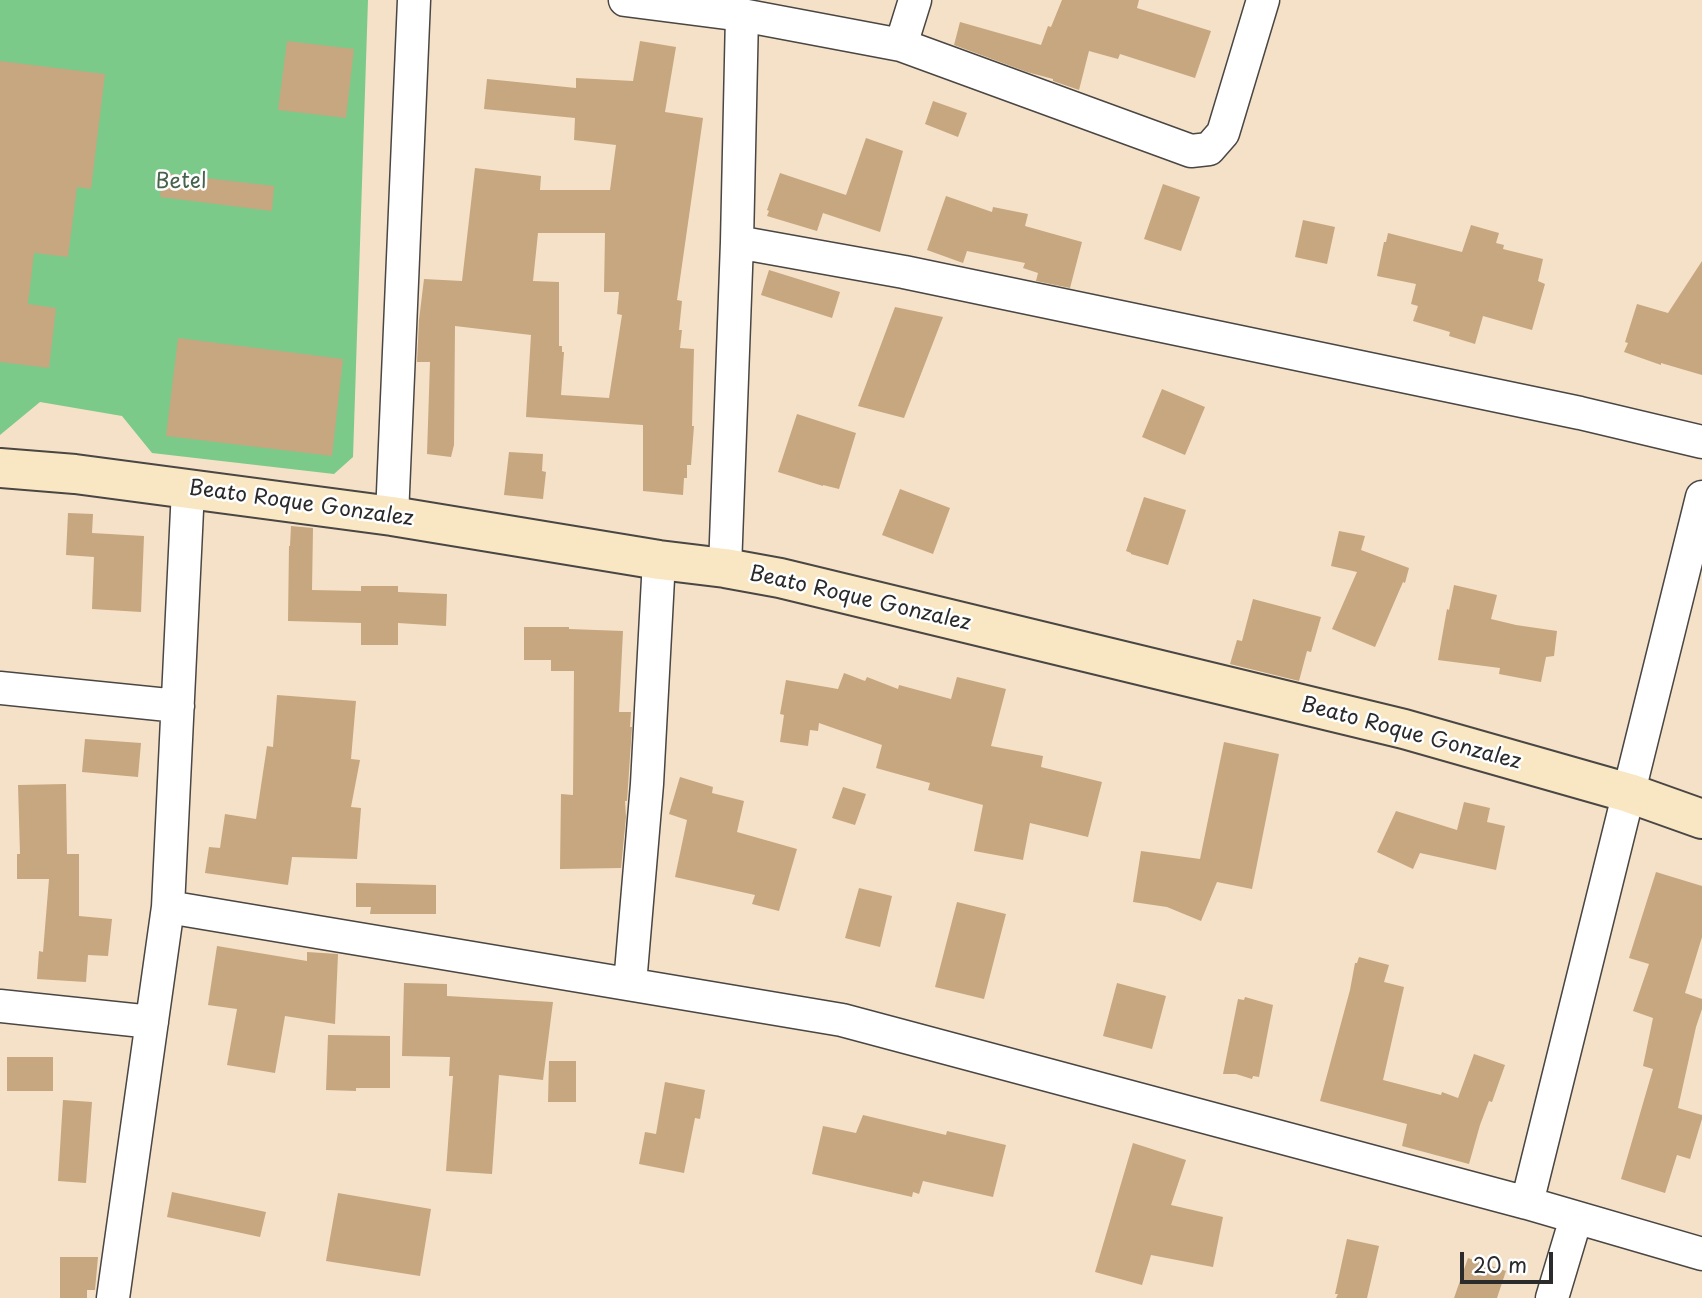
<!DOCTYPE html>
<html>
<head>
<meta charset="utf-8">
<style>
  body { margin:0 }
  #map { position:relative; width:1702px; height:1298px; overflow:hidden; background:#f5e1c8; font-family:"Playpen Sans",sans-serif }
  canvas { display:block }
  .scale { position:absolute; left:1460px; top:1252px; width:93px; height:32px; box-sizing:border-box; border:4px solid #2b2b2b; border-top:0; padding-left:9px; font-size:21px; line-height:24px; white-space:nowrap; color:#2b2b2b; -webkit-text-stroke:5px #fff; paint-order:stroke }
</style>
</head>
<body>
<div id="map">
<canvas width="1702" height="1298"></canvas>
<div class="scale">20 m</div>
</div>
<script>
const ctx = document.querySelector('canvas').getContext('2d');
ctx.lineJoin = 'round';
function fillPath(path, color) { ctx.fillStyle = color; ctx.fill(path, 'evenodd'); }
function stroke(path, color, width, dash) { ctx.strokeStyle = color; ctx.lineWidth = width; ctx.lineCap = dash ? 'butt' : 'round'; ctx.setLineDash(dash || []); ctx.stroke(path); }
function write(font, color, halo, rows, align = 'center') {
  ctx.font = font + ' "Playpen Sans",sans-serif'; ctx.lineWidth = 5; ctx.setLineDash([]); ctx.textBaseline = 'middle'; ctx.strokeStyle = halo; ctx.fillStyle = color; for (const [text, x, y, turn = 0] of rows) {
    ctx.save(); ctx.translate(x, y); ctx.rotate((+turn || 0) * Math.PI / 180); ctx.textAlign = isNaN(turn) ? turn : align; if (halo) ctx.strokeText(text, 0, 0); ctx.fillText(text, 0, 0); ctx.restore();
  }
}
const green = new Path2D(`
  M0,0H368L353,457L334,474L152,453L122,416L40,402L0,435Z`);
const building = new Path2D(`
  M1062,0H1139L1137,8L1211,31L1195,78L1120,54L1118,59L1089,51L1079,90L1053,81V79L1027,72L954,45L960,22L1041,45L1048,26L1051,27Z
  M287,41L354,49L346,118L278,110Z
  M640,41L676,47L665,112L703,118L677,300L682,301L679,330H682L680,348L694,349L692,426H694L691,465H687V478H684L683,495L643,491V425L526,417L531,335L455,326L454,445L451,457L427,454L430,362H417L419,320L424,279L462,281L475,168L541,176L540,190H610L616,145L574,140L575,118L484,109L487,79L576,88V78L633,81ZM538,233H605L604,292H619L617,314L622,315L609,398L561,395L564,352H562V346H559V282L533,281Z
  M0,61L105,74L91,189L77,187L68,257L34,253L28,304L56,308L49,368L0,362Z
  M933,101L967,113L958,137L925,124Z
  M866,138L903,151L880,232L823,213L817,231L767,216L769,211L767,210L780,173L846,195Z
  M163,173L274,186L272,211L160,197Z
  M1163,184L1200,197L1181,251L1144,239Z
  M946,196L992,212L993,207L1028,214L1025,226L1082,242L1070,288L1036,281L1038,273L1023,268L1025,263L967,251L963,263L927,250Z
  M1303,220L1335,227L1327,264L1295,257Z
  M1471,225L1499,233L1496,243L1504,245L1503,249L1543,259L1538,281L1545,284L1532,330L1483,316L1475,344L1449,336L1450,332L1413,321L1418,306L1411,304L1416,284L1377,276L1384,242H1386L1388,233L1462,252Z
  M1702,261V375L1661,363V365L1624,352L1628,343L1625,342L1637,304L1668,313Z
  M769,270L840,292L832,318L761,295Z
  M895,307L943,317L904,418L858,406Z
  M178,338L343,359L332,456L166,436Z
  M1162,389L1205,407L1185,455L1142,437Z
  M797,414L856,433L839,489L823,485V486L778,472Z
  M509,452L543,454L542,471L546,472L543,499L504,495Z
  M900,489L950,508L933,554L882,535Z
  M1144,497L1186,510L1168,565L1131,554V553L1126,551Z
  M68,513L93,514L92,533L144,536L141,612L92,609L94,557L66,555Z
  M291,526L313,528L312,590L361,591V586H398V592L447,594L446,626L398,623V645H361V623L288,621L289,546H290Z
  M1339,531L1365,536L1361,550L1409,568L1405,583L1403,582L1375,647L1332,629L1357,572L1331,566Z
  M1454,585L1497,595L1491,619L1516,625L1557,631L1554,656L1546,657L1541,682L1499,674L1500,668L1438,660L1447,609L1449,610Z
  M1253,599L1321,617L1311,652L1307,651L1299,681L1230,664L1237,640L1242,641Z
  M524,627H569V629L623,631L619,712H631L630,727H632L627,801H625L626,817L621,868L560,869L561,794L573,795L574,671H551V660H524Z
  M844,673L865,681L867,677L898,689L899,685L951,699L957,677L1006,689L991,746L1043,756L1041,767L1102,782L1088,837L1030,823L1023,860L974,851L983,805L928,790L930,783L876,768L882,745L819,723L818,731L810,730L808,746L780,742L784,715L780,714L786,680L838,689Z
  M277,695L356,701L351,759L360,760L351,807L361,808L357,859L292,857L288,885L205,873L209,847L220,848L225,814L256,819L267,746L273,747Z
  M85,739L141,743L138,777L82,772Z
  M1224,742L1279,754L1252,889L1217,882L1201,921L1167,907L1133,902L1141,851L1200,859Z
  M680,777L713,787L712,793L744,801L737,832L797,849L779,911L752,904L755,895L675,877L687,820L669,814Z
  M66,784L67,854H79V916L112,919L108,956L88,955L86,982L37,979L39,951L43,952L49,879H17V854H20L18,785Z
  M843,787L866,794L855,825L832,818Z
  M1464,802L1490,808L1487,822L1505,826L1496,870L1420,853L1413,869L1377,852L1396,811L1457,830Z
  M1656,872L1702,886V937L1685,993L1702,999V1009L1696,1027L1678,1108L1702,1115V1119L1690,1159L1677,1155L1665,1193L1621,1179L1653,1069L1643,1066L1653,1018L1633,1011L1649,964L1629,958Z
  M356,883L436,885V914H370L371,907H356Z
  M859,888L892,896L880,947L845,938Z
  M957,902L1006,914L984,999L935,987Z
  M217,946L307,961V952L338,954L335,1024L285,1016L275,1073L227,1065L237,1009L208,1005Z
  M1359,957L1389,965L1384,982L1404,987L1383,1080L1441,1095L1442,1092L1458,1098L1474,1054L1505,1065L1492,1102L1489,1101L1480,1125L1469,1164L1402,1146L1407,1124L1320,1101L1350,990L1355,963H1357Z
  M404,983L447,984V996L553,1002L543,1080L499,1075L492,1174L446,1171L453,1076H449L450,1057L402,1056Z
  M1117,983L1166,996L1152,1049L1103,1036Z
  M1245,997L1273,1005L1259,1077L1253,1076L1252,1079L1236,1074H1223L1238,999L1244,1000Z
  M328,1035L390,1036V1088H356V1091L326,1090Z
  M7,1057H53V1091H7Z
  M549,1061H576V1102H548Z
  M665,1082L705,1090L700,1119L695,1118L684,1173L639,1164L645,1132L656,1134Z
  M63,1100L92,1102L86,1183L58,1181Z
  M863,1115L946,1135L947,1131L1006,1145L993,1197L923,1181L919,1194L913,1192L912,1197L812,1174L823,1126L856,1133Z
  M1133,1143L1186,1160L1171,1205L1223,1217L1213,1267L1151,1255L1142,1285L1095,1272Z
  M172,1192L266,1212L260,1237L167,1217Z
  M338,1193L431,1209L420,1276L326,1261Z
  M1347,1239L1379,1246L1367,1298H1336L1338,1294H1335Z
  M60,1257H98L95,1290H87V1298H60Z
  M1468,1258L1506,1271L1497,1298H1454Z`);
const street = new Path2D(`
  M625,0L742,15L901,45L1191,151L1209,149L1223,133L1263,0
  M901,45L915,0
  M737,242L904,272L1580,413L1702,442
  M392,516L414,0
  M725,568L737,242L742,15
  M0,688L178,706
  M168,907L842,1020L1527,1203L1702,1254
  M630,984L647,784L659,560
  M0,1006L152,1022
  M1527,1203L1702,497
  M113,1298L168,907L188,489
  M1552,1298L1576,1218`);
const secondary = new Path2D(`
  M0,468L75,474L392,516L659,560L725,568L780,578L1404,729L1629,793L1702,819`);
const parkNames = [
  ["Betel",181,182]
];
const streetNames = [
  ["Beato Roque Gonzalez",301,504,8],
  ["Beato Roque Gonzalez",860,599,13],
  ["Beato Roque Gonzalez",1411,734,15]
];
fillPath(green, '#7cca89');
fillPath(building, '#c6a77f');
stroke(street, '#494643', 35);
stroke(secondary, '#494643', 42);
stroke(street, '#fff', 32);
stroke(secondary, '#f9e7c3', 38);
write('21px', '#47634c', '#fff', parkNames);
write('21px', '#2b2b2b', '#fff', streetNames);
</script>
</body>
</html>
